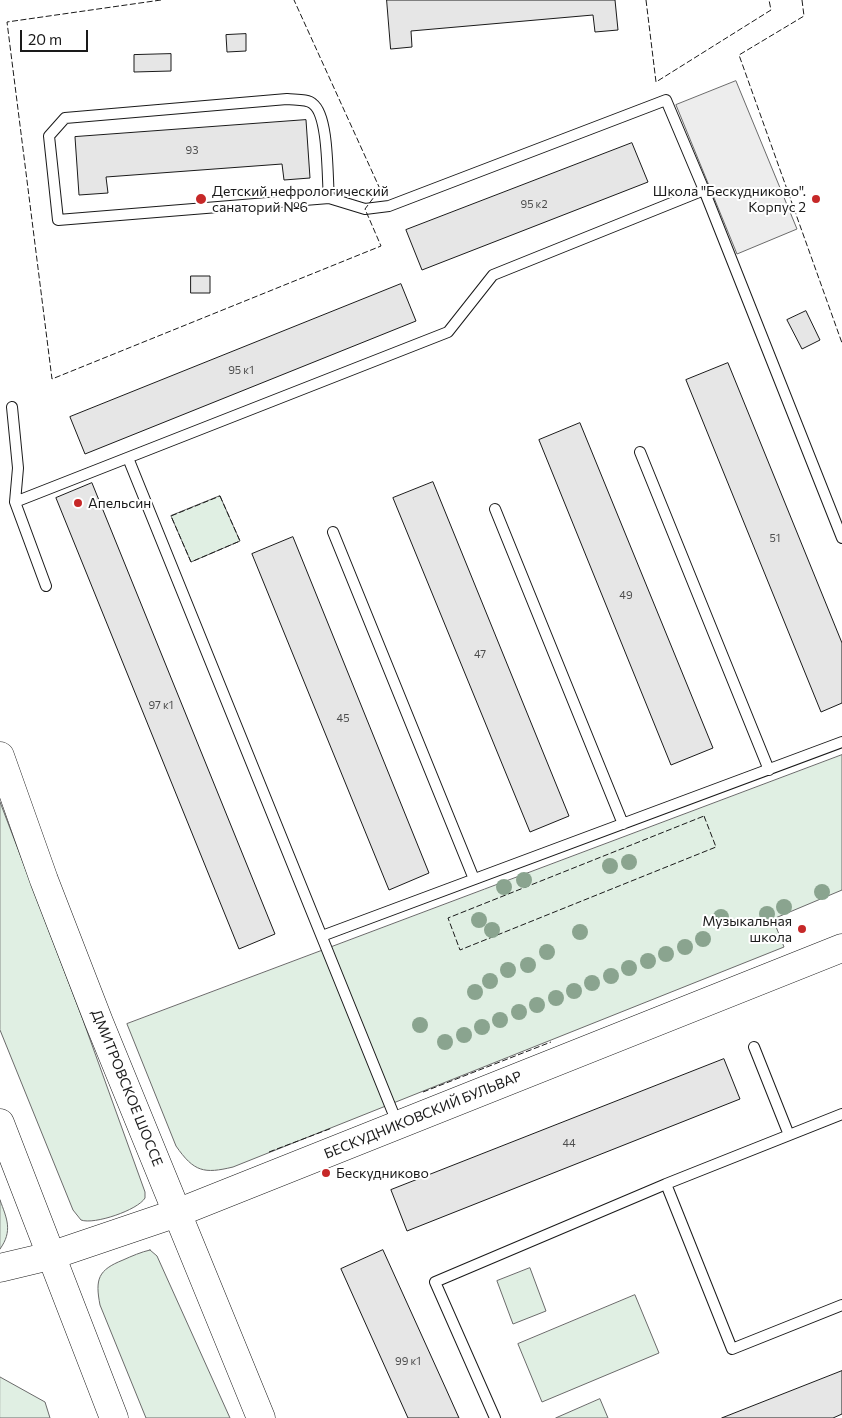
<!DOCTYPE html>
<html>
<head>
<meta charset="utf-8">
<style>
  body { margin:0 }
  #map { position:relative; width:842px; height:1418px; overflow:hidden; background:#fff; font-family:Commissioner,sans-serif }
  canvas { display:block }
  .scale { position:absolute; left:20px; top:30px; width:68px; height:22px; box-sizing:border-box; border:2px solid #1a1a1a; border-top:0; padding-left:6px; font-size:15px; line-height:18px; white-space:nowrap; color:#1a1a1a; -webkit-text-stroke:4px #fff; paint-order:stroke }
</style>
</head>
<body>
<div id="map">
<canvas width="842" height="1418"></canvas>
<div class="scale">20 m</div>
</div>
<script>
const ctx = document.querySelector('canvas').getContext('2d');
ctx.lineJoin = 'round';
function fillPath(path, color) { ctx.fillStyle = color; ctx.fill(path, 'evenodd'); }
function stroke(path, color, width, dash) { ctx.strokeStyle = color; ctx.lineWidth = width; ctx.lineCap = dash ? 'butt' : 'round'; ctx.setLineDash(dash || []); ctx.stroke(path); }
function write(font, color, halo, rows, align = 'center') {
  ctx.font = font + ' Commissioner,sans-serif'; ctx.lineWidth = 4; ctx.setLineDash([]); ctx.textBaseline = 'middle'; ctx.strokeStyle = halo; ctx.fillStyle = color; for (const [text, x, y, turn = 0] of rows) {
    ctx.save(); ctx.translate(x, y); ctx.rotate((+turn || 0) * Math.PI / 180); ctx.textAlign = isNaN(turn) ? turn : align; if (halo) ctx.strokeText(text, 0, 0); ctx.fillText(text, 0, 0); ctx.restore();
  }
}
const green = new Path2D(`
  M220,496L240,541L191,562L171,516Z
  M842,755V890L773,919L784,947L233,1167C204,1174 194,1172 176,1146L127,1024Z
  M0,802L83,1020L145,1192V1198C138,1210 94,1225 81,1220L73,1210L0,1030Z
  M0,1200C7,1219 13,1231 0,1249Z
  M150,1250L157,1256L230,1418H146L100,1305C95,1279 98,1270 123,1260C132,1256 141,1252 150,1250Z
  M530,1268L546,1311L513,1324L497,1281Z
  M635,1295L659,1353L542,1402L518,1344Z
  M0,1377L45,1402L50,1418H0Z
  M600,1399L608,1418H556Z`);
const parking = new Path2D(`
  M736,81L797,229L737,254L676,105Z`);
const building = new Path2D(`
  M387,0H615L618,30L595,32L593,15L411,31L412,47L391,49Z
  M246,34V51L227,52L226,35Z
  M171,54V71L134,72V55Z
  M306,120L310,178L284,180L282,164L106,177L108,193L79,195L75,137Z
  M632,143L648,182L422,270L406,230Z
  M191,276H210V293H191Z
  M401,284L416,321L85,454L70,417Z
  M806,311L820,340L802,349L787,320Z
  M728,363L842,643V703L821,712L686,380Z
  M580,423L713,748L671,765L539,440Z
  M433,482L569,816L530,832L393,498Z
  M92,483L275,934L239,949L56,498Z
  M293,537L429,873L389,890L252,554Z
  M724,1059L740,1099L407,1231L391,1190Z
  M383,1250L446,1389L459,1418H408L341,1269Z
  M842,1371V1414L833,1418H722Z`);
const lane = new Path2D(`
  M287,99C295,100 308,99 313,104C329,116 327,177 329,198L58,220L49,136L65,118Z
  M704,190L842,538
  M12,407L18,468L15,502L46,586
  M640,452L769,770
  M128,458L398,1125
  M15,502L448,332L493,275L704,190L666,100L389,206L365,209L329,198
  M495,509L623,824
  M333,532L474,879
  M322,936L842,742
  M754,1047L789,1135
  M666,1184L732,1349L842,1305
  M495,1418L435,1282L666,1184L842,1114`);
const secondary = new Path2D(`
  M0,1268L50,1256L177,1213L842,948`);
const primary = new Path2D(`
  M0,756L44,880L99,1022L261,1418
  M0,1123L114,1418`);
const fence = new Path2D(`
  M161,0L7,22L52,379L381,246L365,209L380,189L294,0
  M646,0L656,82L771,10L769,0
  M802,0L804,16L739,55L842,343
  M220,496L240,541L191,562L171,516Z
  M704,816L716,847L460,950L448,918Z
  M423,1092L551,1042
  M269,1152L332,1128`);
const trees = [
  [629,862],
  [610,866],
  [524,880],
  [504,887],
  [822,892],
  [784,907],
  [767,914],
  [721,917],
  [479,920],
  [492,930],
  [580,932],
  [703,939],
  [685,947],
  [547,952],
  [666,954],
  [648,961],
  [528,965],
  [629,968],
  [508,970],
  [611,976],
  [490,981],
  [592,983],
  [574,991],
  [475,992],
  [556,998],
  [537,1005],
  [519,1012],
  [500,1020],
  [420,1025],
  [482,1027],
  [464,1035],
  [445,1042]
];
const markers = [
  [201,199,6,"#c62828"],
  [816,199,5,"#c62828"],
  [78,503,5,"#c62828"],
  [802,929,5,"#c62828"],
  [326,1173,5,"#c62828"]
];
const numberNames = [
  ["93",192,150],
  ["95 к2",534,204],
  ["95 к1",241,370],
  ["51",775,538],
  ["49",626,595],
  ["47",480,654],
  ["97 к1",161,705],
  ["45",343,718],
  ["44",569,1143],
  ["99 к1",408,1361]
];
const poiNames = [
  ["Детский нефрологический",212,191],
  ["санаторий №6",212,207],
  ["Школа \"Бескудниково\".",806,191,"right"],
  ["Корпус 2",806,207,"right"],
  ["Апельсин",88,503],
  ["Музыкальная",792,921,"right"],
  ["школа",792,937,"right"],
  ["Бескудниково",336,1173]
];
const streetNames = [
  ["ДМИТРОВСКОЕ ШОССЕ",127,1088,68],
  ["БЕСКУДНИКОВСКИЙ БУЛЬВАР",423,1115,-22]
];
fillPath(green, '#e0efe3');
stroke(green, '#6a6a6a', 1);
fillPath(parking, '#ededed');
stroke(parking, '#6a6a6a', 1);
fillPath(building, '#e6e6e6');
stroke(building, '#1a1a1a', 1);
stroke(lane, '#1a1a1a', 12);
stroke(secondary, '#1a1a1a', 29);
stroke(primary, '#1a1a1a', 29);
stroke(lane, '#fff', 10);
stroke(secondary, '#fff', 28);
stroke(primary, '#fff', 28);
stroke(fence, '#1a1a1a', 1, [6, 2.5]);
ctx.fillStyle = '#8aa48f';
for (const [x, y] of trees) { ctx.beginPath(); ctx.arc(x, y, 8, 0, 2 * Math.PI); ctx.fill(); }
for (const [x, y, r, color] of markers) { const dot = new Path2D(); dot.arc(x, y, r, 0, 2 * Math.PI); ctx.fillStyle = color; ctx.fill(dot); stroke(dot, '#fff', 2); }
write('11px', '#4d4d4d', null, numberNames);
write('14px', '#1a1a1a', '#fff', poiNames, 'left');
write('14px', '#1a1a1a', '#fff', streetNames);
</script>
</body>
</html>
